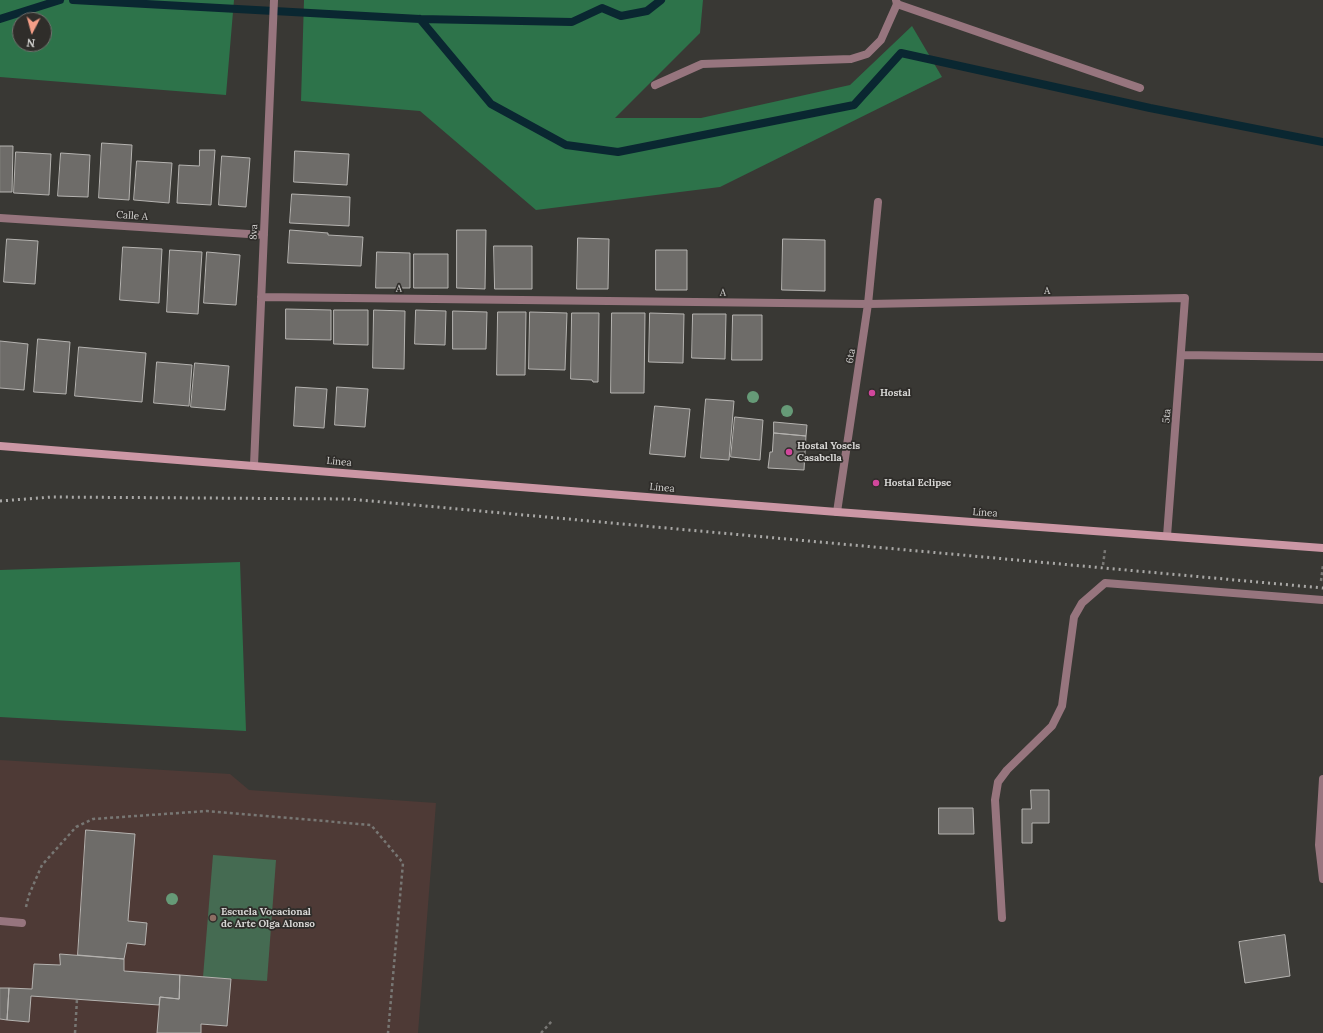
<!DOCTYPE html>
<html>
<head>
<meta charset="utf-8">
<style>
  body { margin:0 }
  #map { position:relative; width:1323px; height:1033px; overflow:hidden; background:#393834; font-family:Lora,serif }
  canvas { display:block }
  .north { position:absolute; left:12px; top:12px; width:40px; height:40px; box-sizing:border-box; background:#2f2d2a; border:1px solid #72716e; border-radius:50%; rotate:186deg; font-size:11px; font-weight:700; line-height:16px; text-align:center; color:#d7d6d4 }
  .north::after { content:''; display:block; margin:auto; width:14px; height:18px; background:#f49e87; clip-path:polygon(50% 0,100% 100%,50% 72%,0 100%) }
</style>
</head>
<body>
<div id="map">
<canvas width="1323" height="1033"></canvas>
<div class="north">N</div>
</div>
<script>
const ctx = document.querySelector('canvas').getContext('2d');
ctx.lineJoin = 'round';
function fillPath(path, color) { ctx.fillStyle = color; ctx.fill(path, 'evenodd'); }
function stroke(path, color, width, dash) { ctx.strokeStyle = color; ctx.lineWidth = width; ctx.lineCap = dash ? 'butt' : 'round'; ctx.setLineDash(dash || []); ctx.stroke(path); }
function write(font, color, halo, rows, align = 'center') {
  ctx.font = font + ' Lora,serif'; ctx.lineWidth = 3.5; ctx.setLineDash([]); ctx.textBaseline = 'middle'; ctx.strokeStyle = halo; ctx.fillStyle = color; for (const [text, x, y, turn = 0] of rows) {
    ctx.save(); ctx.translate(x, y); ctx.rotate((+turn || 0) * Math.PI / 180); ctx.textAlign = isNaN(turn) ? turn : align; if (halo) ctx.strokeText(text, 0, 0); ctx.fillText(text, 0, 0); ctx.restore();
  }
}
const education = new Path2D(`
  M0,760L230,774L249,790L436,803L418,1033H0Z`);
const green = new Path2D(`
  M213,855L276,860L267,981L203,977Z`);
const forest = new Path2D(`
  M0,0H234L226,95L0,77ZM20,20H44V44H20Z
  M304,0H703L700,33L615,118H701L850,85L912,26L942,77L720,187L536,210L420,111L301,101Z
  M240,562L246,731L0,717V570Z`);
const stream = new Path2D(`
  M73,0L420,19L572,22L602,8L621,16L647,11L661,0
  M0,19L60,0
  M420,19L491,104L566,145L618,152L854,105L901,53L1150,108L1323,142`);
const building = new Path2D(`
  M102,143L132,145L129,200L99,198Z
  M0,146H13L12,192H0Z
  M200,150H215L211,205L177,203L179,165L199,166Z
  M295,151L349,154L347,185L294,182Z
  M16,152L51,154L49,195L14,193Z
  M61,153L90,155L88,197L58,196Z
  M222,156L250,158L246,207L219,205Z
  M137,161L172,163L169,203L134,200Z
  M292,194L350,197L349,226L290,223Z
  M290,230L328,233V235L363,237L361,266L288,263Z
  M457,230H486L485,289L457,288Z
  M578,238L609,239L608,289H577Z
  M7,239L38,241L35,284L4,282Z
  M783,239L825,240V291L782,290Z
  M494,246H532V289H495Z
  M123,247L162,249L159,303L120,300Z
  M170,250L202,252L198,314L167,312Z
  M656,250H687V290H656Z
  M207,252L240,255L236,305L204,303Z
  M377,252L410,253V288H376Z
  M414,254H448V288H414Z
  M286,309L331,310V340L286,339Z
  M334,310H368V345L334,344Z
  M374,310L405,311L404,369L373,368Z
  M416,310L446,311L445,345L415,344Z
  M453,311L487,312L486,349H453Z
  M498,312H526L525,375H497Z
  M530,312L567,313L565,370L529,369Z
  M572,313H599L598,382H593L592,380L571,379Z
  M612,313H645L644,393H611Z
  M650,313L684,314L683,363L649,362Z
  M693,314H726L725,359L692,358Z
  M733,315H762V360H732Z
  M38,339L70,342L66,394L34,392Z
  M0,341L28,344L24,390L0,388Z
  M79,347L146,353L142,402L75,396Z
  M157,362L192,365L189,406L154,403Z
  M195,363L229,366L225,410L191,407Z
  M296,387L327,389L324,428L294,426Z
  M337,387L368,389L365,427L335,425Z
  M706,399L734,401L729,460L701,458Z
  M655,406L690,409L685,457L650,454Z
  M735,417L763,420L760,460L731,457Z
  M774,422L807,425L806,436L774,433Z
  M774,433L806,436L804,470L768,468L770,452H772Z
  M1031,790H1049V823H1032V843H1022V809H1031Z
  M939,808H973L974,834H939Z
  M86,830L135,834L128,921L147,923L145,945L127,943L124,959L78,955Z
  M1285,935L1290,976L1245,983L1239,942Z
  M60,954L124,959V971L180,975L179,999L160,997L159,1005L31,996L29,1022L7,1020L9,988L32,989L34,964L60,965Z
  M180,975L231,979L227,1026L201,1024V1033H157L160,997L179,999Z
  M0,988H9L7,1020L0,1019Z`);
const path = new Path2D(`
  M1103,565L1105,550
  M1321,581L1323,565
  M26,907L29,895L42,865L76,827L93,819L207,811L371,825L403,863L388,1033
  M75,1033L77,999
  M541,1033L552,1021`);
const service = new Path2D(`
  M655,85L702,64L851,59L867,54L881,40L897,4L1140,88
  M1323,779L1319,845L1323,879
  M1002,918L995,800L998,782L1007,770L1052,726L1062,706L1074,617L1082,603L1105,583L1323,600
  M0,921L22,923`);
const minor = new Path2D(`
  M896,0L897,4
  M0,218L264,235
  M261,297L868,304L1185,298L1167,536
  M1182,355L1323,357
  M254,465L274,0
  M837,512L868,304L878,202`);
const secondary = new Path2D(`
  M0,446L837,512L1323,548`);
const rail = new Path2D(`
  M0,501L52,497L349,499L1323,588`);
const trees = [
  [753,397],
  [787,411],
  [172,899]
];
const markers = [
  [872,393,4,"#d1479c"],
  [789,452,4,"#d1479c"],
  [876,483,4,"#d1479c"],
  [213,918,4,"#8d6e63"]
];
const streetNames = [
  ["Calle A",132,216,4],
  ["8va",254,232,-87],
  ["A",399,289,1],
  ["A",1047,291,-1],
  ["A",723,293,1],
  ["6ta",851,356,-82],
  ["5ta",1167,416,-85],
  ["Línea",339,462,5],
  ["Línea",662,488,5],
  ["Línea",985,513,4]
];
const poiNames = [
  ["Hostal",880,393],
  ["Hostal Yosels",797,446],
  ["Casabella",797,458],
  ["Hostal Eclipse",884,483],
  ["Escuela Vocacional",221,912],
  ["de Arte Olga Alonso",221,924]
];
fillPath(education, '#4e3a36');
fillPath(green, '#456b52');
fillPath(forest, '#2d734a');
stroke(stream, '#0a2731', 8);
fillPath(building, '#6e6c69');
stroke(building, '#b5b3b0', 1);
stroke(path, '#787774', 2.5, [3, 3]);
stroke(service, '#97757e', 8);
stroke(minor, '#97757e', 8);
stroke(secondary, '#cc97a5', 8);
stroke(rail, '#a9a8a6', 3, [2, 4]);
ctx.fillStyle = '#669a77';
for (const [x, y] of trees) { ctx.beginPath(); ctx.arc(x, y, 6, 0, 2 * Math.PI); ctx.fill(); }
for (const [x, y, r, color] of markers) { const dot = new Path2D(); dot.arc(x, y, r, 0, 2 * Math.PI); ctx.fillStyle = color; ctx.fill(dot); stroke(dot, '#2f2d2a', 1.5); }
write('10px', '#d7d6d4', '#2f2d2a', streetNames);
write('bold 10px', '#d7d6d4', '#2f2d2a', poiNames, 'left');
</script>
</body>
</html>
